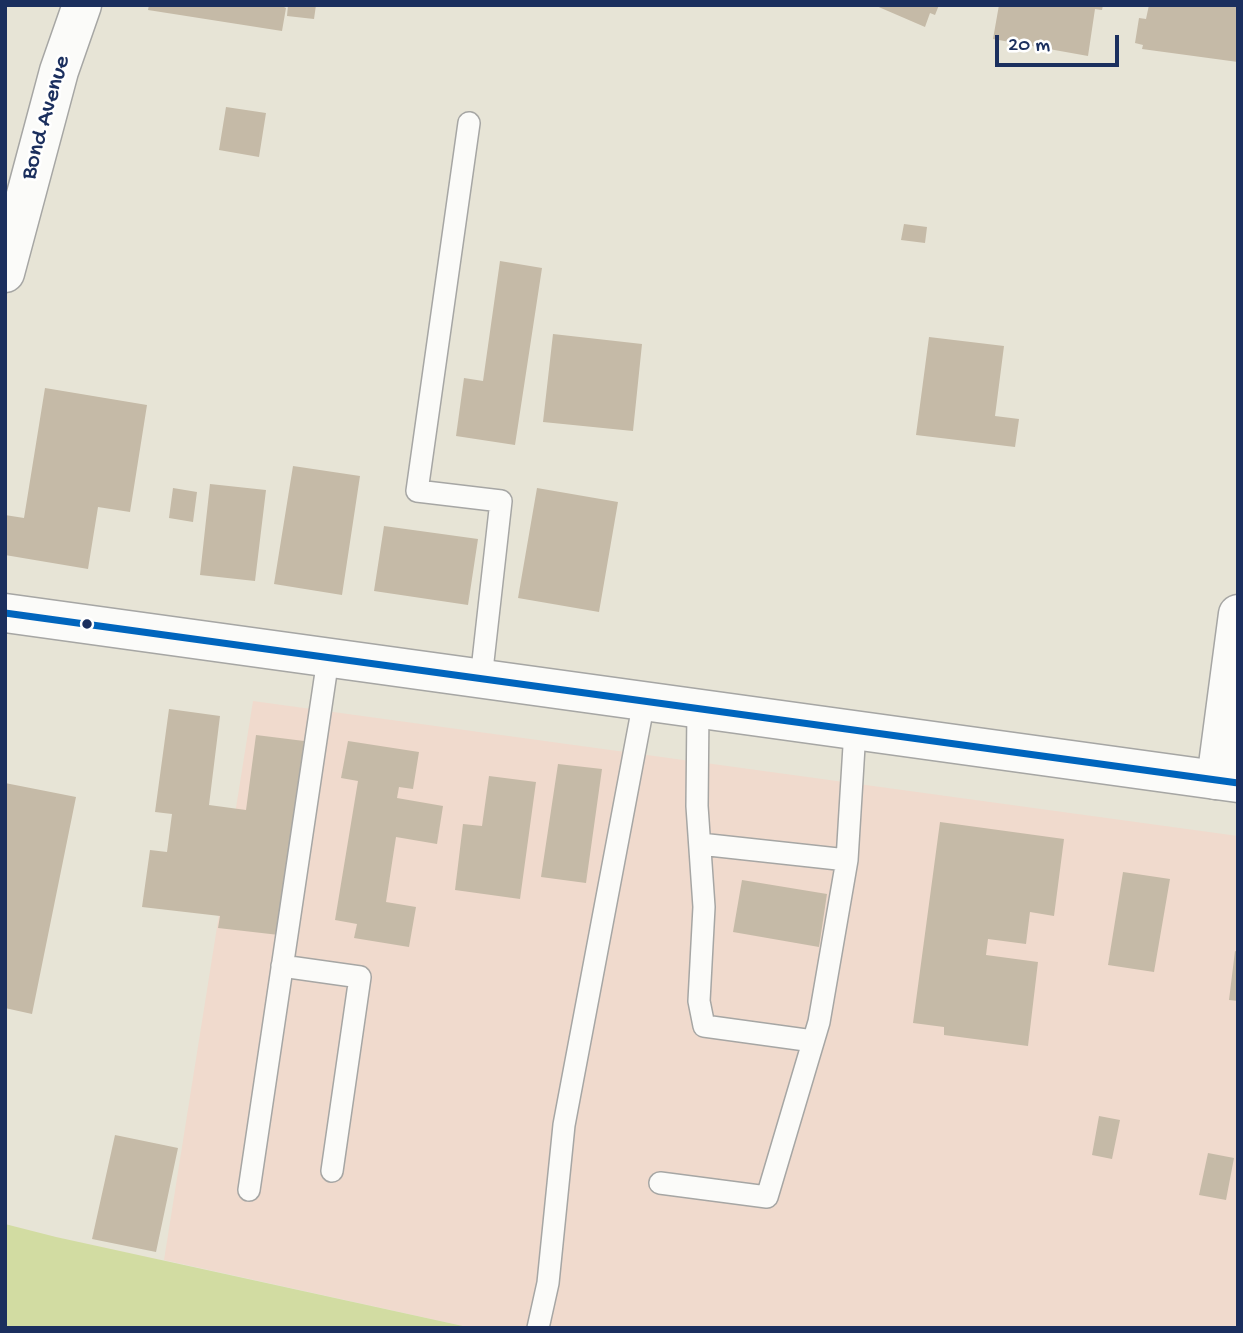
<!DOCTYPE html>
<html>
<head>
<meta charset="utf-8">
<style>
  body { margin:0 }
  #map { position:relative; width:1243px; height:1333px; overflow:hidden; background:#e7e4d6; font-family:"Gochi Hand",sans-serif }
  canvas { display:block }
  .frame { position:absolute; inset:0; border:7px solid #1b2f5e; pointer-events:none }
  .scale { position:absolute; left:995px; top:35px; width:124px; height:32px; box-sizing:border-box; border:4px solid #1b2f5e; border-top:0; padding-left:9px; font-size:21px; line-height:24px; white-space:nowrap; color:#1b2f5e; -webkit-text-stroke:5px #fff; paint-order:stroke }
</style>
</head>
<body>
<div id="map">
<canvas width="1243" height="1333"></canvas>
<div class="frame"></div>
<div class="scale">20 m</div>
</div>
<script>
const ctx = document.querySelector('canvas').getContext('2d');
ctx.lineJoin = 'round';
function fillPath(path, color) { ctx.fillStyle = color; ctx.fill(path, 'evenodd'); }
function stroke(path, color, width, dash) { ctx.strokeStyle = color; ctx.lineWidth = width; ctx.lineCap = dash ? 'butt' : 'round'; ctx.setLineDash(dash || []); ctx.stroke(path); }
function write(font, color, halo, rows, align = 'center') {
  ctx.font = font + ' "Gochi Hand",sans-serif'; ctx.lineWidth = 5; ctx.setLineDash([]); ctx.textBaseline = 'middle'; ctx.strokeStyle = halo; ctx.fillStyle = color; for (const [text, x, y, turn = 0] of rows) {
    ctx.save(); ctx.translate(x, y); ctx.rotate((+turn || 0) * Math.PI / 180); ctx.textAlign = isNaN(turn) ? turn : align; if (halo) ctx.strokeText(text, 0, 0); ctx.fillText(text, 0, 0); ctx.restore();
  }
}
const built = new Path2D(`
  M253,701L1238,836V1328H472L164,1260Z`);
const green = new Path2D(`
  M5,1224L56,1237L472,1328H5Z`);
const building = new Path2D(`
  M149,5H280L286,8L282,31L148,10Z
  M288,5H316L314,19L287,16Z
  M874,5H939L935,15L930,13L925,27Z
  M999,5H1103L1102,10L1095,9L1088,56L993,39Z
  M1149,5H1238V62L1142,49L1143,45L1135,43L1139,18L1146,19Z
  M226,107L266,113L259,157L219,150Z
  M904,224L927,227L925,243L901,240Z
  M500,261L542,268L515,445L456,436L464,378L483,381Z
  M553,334L642,344L633,431L543,422Z
  M929,337L1004,346L995,416L1019,419L1015,447L916,435Z
  M45,388L147,405L130,512L98,507L88,569L5,555V515L24,518Z
  M293,466L360,476L342,595L274,584Z
  M210,484L266,490L255,581L200,575Z
  M173,488L197,492L193,522L169,518Z
  M537,488L618,502L599,612L518,598Z
  M384,526L478,539L468,605L374,591Z
  M169,709L220,716L209,805L246,810L256,735L304,741L279,935L218,928L220,916L142,907L150,850L167,852L172,814L155,812Z
  M348,741L419,752L413,789L399,787L397,798L443,806L437,844L396,837L386,902L416,907L409,947L354,938L357,924L335,920L358,781L341,778Z
  M558,764L602,769L586,883L541,877Z
  M489,776L536,782L520,899L455,890L463,824L482,826Z
  M5,783L76,797L32,1014L5,1008Z
  M940,822L1064,839L1054,916L1030,912L1026,944L988,939L986,955L1038,962L1028,1046L944,1035V1027L913,1023Z
  M1123,872L1170,879L1154,972L1108,965Z
  M742,880L827,894L819,947L733,932Z
  M1235,951L1238,952V1001L1229,1000Z
  M1099,1116L1120,1120L1112,1159L1092,1155Z
  M115,1135L178,1148L156,1252L92,1239Z
  M1208,1153L1234,1158L1226,1200L1199,1195Z`);
const service = new Path2D(`
  M469,123L417,491L501,501L481,679
  M698,709L697,806L704,907L699,1001L704,1026L813,1041
  M700,844L847,860L855,730
  M282,966L360,977L332,1171
  M660,1183L767,1197L819,1022L847,860
  M249,1190L328,659
  M538,1328L548,1283L564,1125L644,701`);
const minor = new Path2D(`
  M5,273L59,71L82,5
  M1216,780L1238,614`);
const primary = new Path2D(`
  M5,613L1238,783`);
const bus1 = new Path2D(`
  M5,613L1238,783`);
const markers = [
  [87,624,6,"#1b2f5e"]
];
const streetNames = [
  ["Bond Avenue",47,118,-74]
];
fillPath(built, '#f0dacd');
fillPath(green, '#d2dca2');
fillPath(building, '#c5baa7');
stroke(service, '#a6a6a4', 24);
stroke(minor, '#a6a6a4', 41);
stroke(primary, '#a6a6a4', 41);
stroke(service, '#fbfbf9', 21);
stroke(minor, '#fbfbf9', 38);
stroke(primary, '#fbfbf9', 38);
stroke(bus1, '#0065bd', 7);
for (const [x, y, r, color] of markers) { const dot = new Path2D(); dot.arc(x, y, r, 0, 2 * Math.PI); ctx.fillStyle = color; ctx.fill(dot); stroke(dot, '#fff', 2.5); }
write('24px', '#1b2f5e', '#fff', streetNames);
</script>
</body>
</html>
